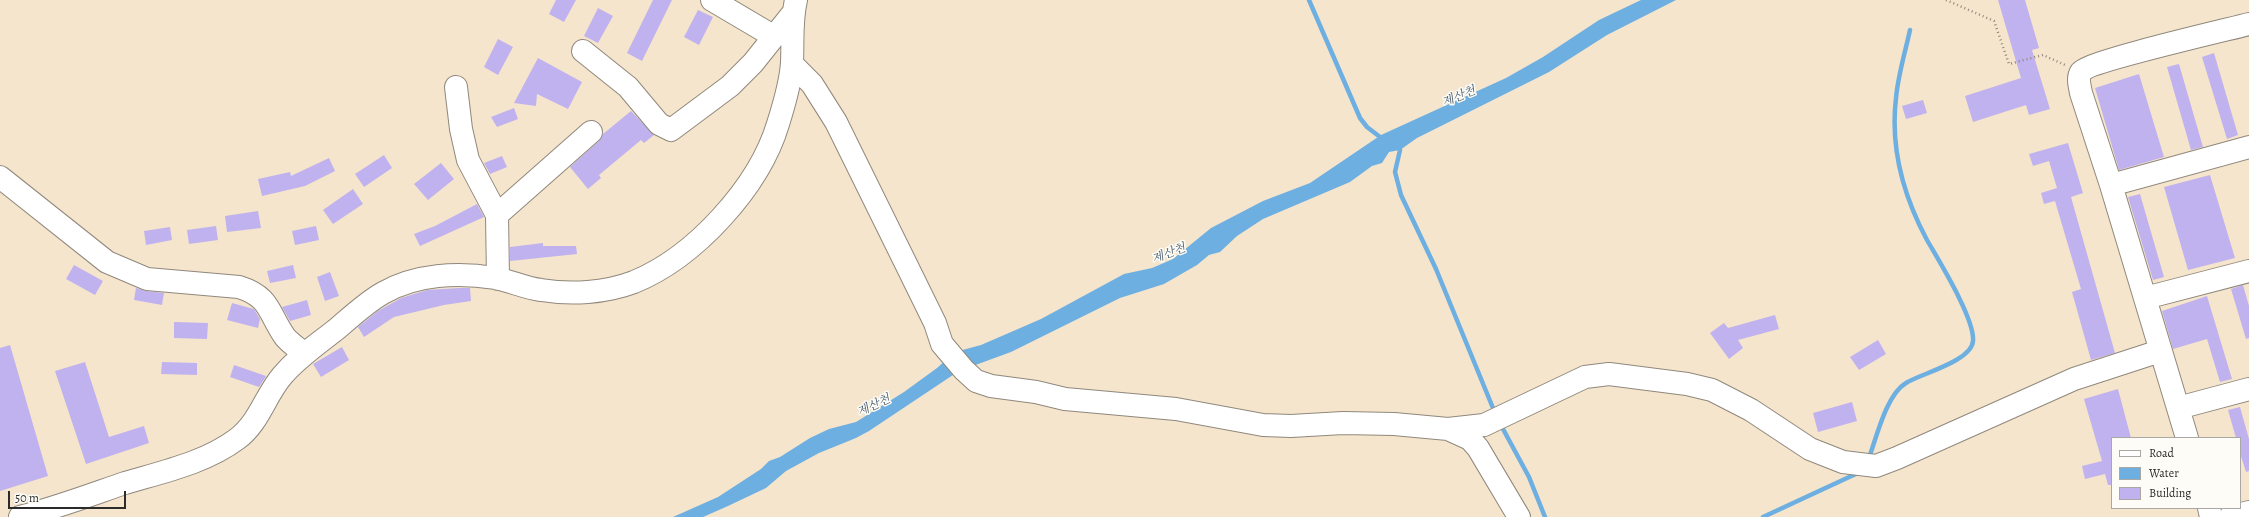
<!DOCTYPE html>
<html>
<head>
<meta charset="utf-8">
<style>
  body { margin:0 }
  #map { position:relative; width:2249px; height:517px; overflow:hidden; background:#f5e5cd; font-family:Alegreya,serif }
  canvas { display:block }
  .legend { position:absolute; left:2111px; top:437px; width:130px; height:72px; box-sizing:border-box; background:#fdfcf7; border:1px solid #a9a8a5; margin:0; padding:5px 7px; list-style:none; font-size:12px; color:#2b2b2b }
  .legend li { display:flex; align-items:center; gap:8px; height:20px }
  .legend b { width:20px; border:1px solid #a9a8a5 }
  .scale { position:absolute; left:8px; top:491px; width:118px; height:18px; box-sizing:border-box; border:2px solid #2b2b2b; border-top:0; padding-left:5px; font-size:12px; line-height:14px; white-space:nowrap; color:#2b2b2b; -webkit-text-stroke:3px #fdfcf7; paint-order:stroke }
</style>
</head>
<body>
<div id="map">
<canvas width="2249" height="517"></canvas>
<ul class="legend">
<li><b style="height:5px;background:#fff"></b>Road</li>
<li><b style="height:11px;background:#6eafe2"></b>Water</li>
<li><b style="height:11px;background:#c0b2ee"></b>Building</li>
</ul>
<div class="scale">50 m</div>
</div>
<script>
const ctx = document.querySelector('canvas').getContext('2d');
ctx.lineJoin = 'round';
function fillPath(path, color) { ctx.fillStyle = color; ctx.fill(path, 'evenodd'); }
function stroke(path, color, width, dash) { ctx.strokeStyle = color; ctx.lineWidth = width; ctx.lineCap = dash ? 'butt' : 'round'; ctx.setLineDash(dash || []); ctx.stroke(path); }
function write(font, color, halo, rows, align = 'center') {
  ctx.font = font + ' Alegreya,"Noto Serif KR",serif'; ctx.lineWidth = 3; ctx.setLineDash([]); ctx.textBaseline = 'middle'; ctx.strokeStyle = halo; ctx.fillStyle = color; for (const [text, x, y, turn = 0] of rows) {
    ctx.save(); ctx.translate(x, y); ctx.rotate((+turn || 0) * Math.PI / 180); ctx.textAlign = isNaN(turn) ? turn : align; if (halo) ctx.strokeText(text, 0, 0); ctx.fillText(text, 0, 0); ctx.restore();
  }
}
const water = new Path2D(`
  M1641,0H1676L1607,35L1549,72L1417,138L1400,150L1389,152L1382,163L1372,166L1350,182L1263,219L1237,236L1220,252L1209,255L1197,265L1164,284L1120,298L1011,352L959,371L869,431L856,438L819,453L786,471L766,488L728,506L703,517H673L718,497L761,469L769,461L780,457L810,438L829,429L856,422L904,392L937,368L955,352L981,345L1041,319L1124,274L1152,268L1173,259L1211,228L1263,201L1310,183L1381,135L1506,78L1543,57L1599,20Z`);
const stream = new Path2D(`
  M1309,0L1360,118L1367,127L1380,137
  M1400,150L1395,172L1401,195L1436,269L1495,413
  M1503,429L1529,477L1545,517
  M1870,455C1877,435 1887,394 1906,383C1920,374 1972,361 1973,341C1975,319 1939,261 1927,240C1904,197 1890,148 1896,98C1898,75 1905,53 1910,30
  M1763,517L1860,472`);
const building = new Path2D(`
  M556,0H576L564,22L549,14Z
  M653,0H672L642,61L627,53Z
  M1998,0H2025L2039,48L2032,50L2050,109L2029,115L2026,105L1973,122L1965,96L2021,78Z
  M598,8L613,16L598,43L584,36Z
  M698,10L713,17L699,45L684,37Z
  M498,39L513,47L498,75L484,67Z
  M2214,53L2238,135L2227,139L2202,57Z
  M538,58L582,82L568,109L537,94L536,106L514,103Z
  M2179,64L2203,147L2191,150L2167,67Z
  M2139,74L2164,157L2119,170L2095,88Z
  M1923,100L1927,113L1906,119L1902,106Z
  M514,108L518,119L497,127L491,117Z
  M631,111L654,135L644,143L641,140L599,175L601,178L588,189L570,167L599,141L603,134Z
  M2068,143L2083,193L2071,197L2115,353L2091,360L2072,292L2081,289L2055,201L2044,204L2041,193L2057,188L2049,161L2033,166L2029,154Z
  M384,155L392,168L364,187L355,174Z
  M502,156L507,167L490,174L484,163Z
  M329,158L335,171L305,186L262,196L258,179L290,172L291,176Z
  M441,163L454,179L428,200L414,184Z
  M2210,175L2235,258L2188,270L2164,187Z
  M353,189L363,204L333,224L323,210Z
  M2140,194L2164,277L2153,280L2128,197Z
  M477,204L484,217L420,246L414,234L435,226Z
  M258,211L261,228L227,232L225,216Z
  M216,226L218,240L189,244L187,230Z
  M316,226L319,240L295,245L292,231Z
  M170,227L172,240L146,245L144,231Z
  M543,243V246H576L577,254L510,261V247Z
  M74,265L103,281L95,295L66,279Z
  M293,265L296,278L270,283L267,271Z
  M330,272L339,296L325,301L317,277Z
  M2243,285L2249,306V338L2246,339L2231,289Z
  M136,288L146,291L164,293L162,305L134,300Z
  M459,288H470L471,301L444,305L394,317L364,337L358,327L378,311L401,298L427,290Z
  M2207,296L2232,379L2220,382L2207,339L2173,349L2162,311Z
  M307,300L311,315L290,321L282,307Z
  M232,303L254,309L260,319L258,328L227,320Z
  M1775,315L1779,329L1738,340L1743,348L1729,359L1710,333L1724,323L1728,328Z
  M174,322L208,323L207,339L174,338Z
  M1878,340L1886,354L1859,370L1850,357Z
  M10,345L48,476L0,491V348Z
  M342,347L349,360L321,377L313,364Z
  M85,362L109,437L144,426L149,443L86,464L55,371Z
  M162,362L197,363V375L161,374Z
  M234,365L266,376L265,378L259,387L230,377Z
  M2118,389L2131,438H2112V485H2108L2105,474L2085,479L2082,466L2102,461L2084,399Z
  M1852,402L1857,421L1818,432L1813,413Z
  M2240,407L2249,439V471L2246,472L2240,453V438H2236L2228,410Z`);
const path = new Path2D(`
  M1946,0L1994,21L2009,64L2043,55L2065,65`);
const minor = new Path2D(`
  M712,0L773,36
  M583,51L628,87L659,124L671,130L730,86L753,63L793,13
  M792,64L812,84L836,122L908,268L935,323L942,344L964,370L976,381L991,386L1036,392L1065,399L1176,409L1263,425L1291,426L1343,423L1394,424L1448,429L1470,439L1478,448L1519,517
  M456,87L461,129L468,160L497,215L498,279
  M0,177L107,262L147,279L239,287C271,297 268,313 285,337C290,343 298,348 304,354
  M2111,185L2249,147
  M497,215L591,132
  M2145,298L2249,271
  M2178,408L2249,389
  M1448,429L1484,425L1585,377L1609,374L1687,384L1712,390L1751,410L1810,449L1843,462L1876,466L1897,458L2074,379L2160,351
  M2187,438L2111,185L2081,93C2080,87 2077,78 2081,72C2090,61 2226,30 2249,24
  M2209,508L2211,517
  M20,517C56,508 90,495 125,483C162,472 205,463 237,439C259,423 265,396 282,376C298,357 318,344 338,328C352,316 367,302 383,293C416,274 458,272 495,278C511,281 525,288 541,290C571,295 605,293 634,282C695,257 759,187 778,124C784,105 791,82 792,62C793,41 791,21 796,0
  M2230,517L2249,512`);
const waterNames = [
  ["제산천",1459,97,-22],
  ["제산천",1169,254,-21],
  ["제산천",874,406,-25]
];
fillPath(water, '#6eafe2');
stroke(stream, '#6eafe2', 4.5);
fillPath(building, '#c0b2ee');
stroke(minor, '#90887c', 24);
stroke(path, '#90887c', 2.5, [1, 3]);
stroke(minor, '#fff', 22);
write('italic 12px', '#42596b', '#fdfcf7', waterNames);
</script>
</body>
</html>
